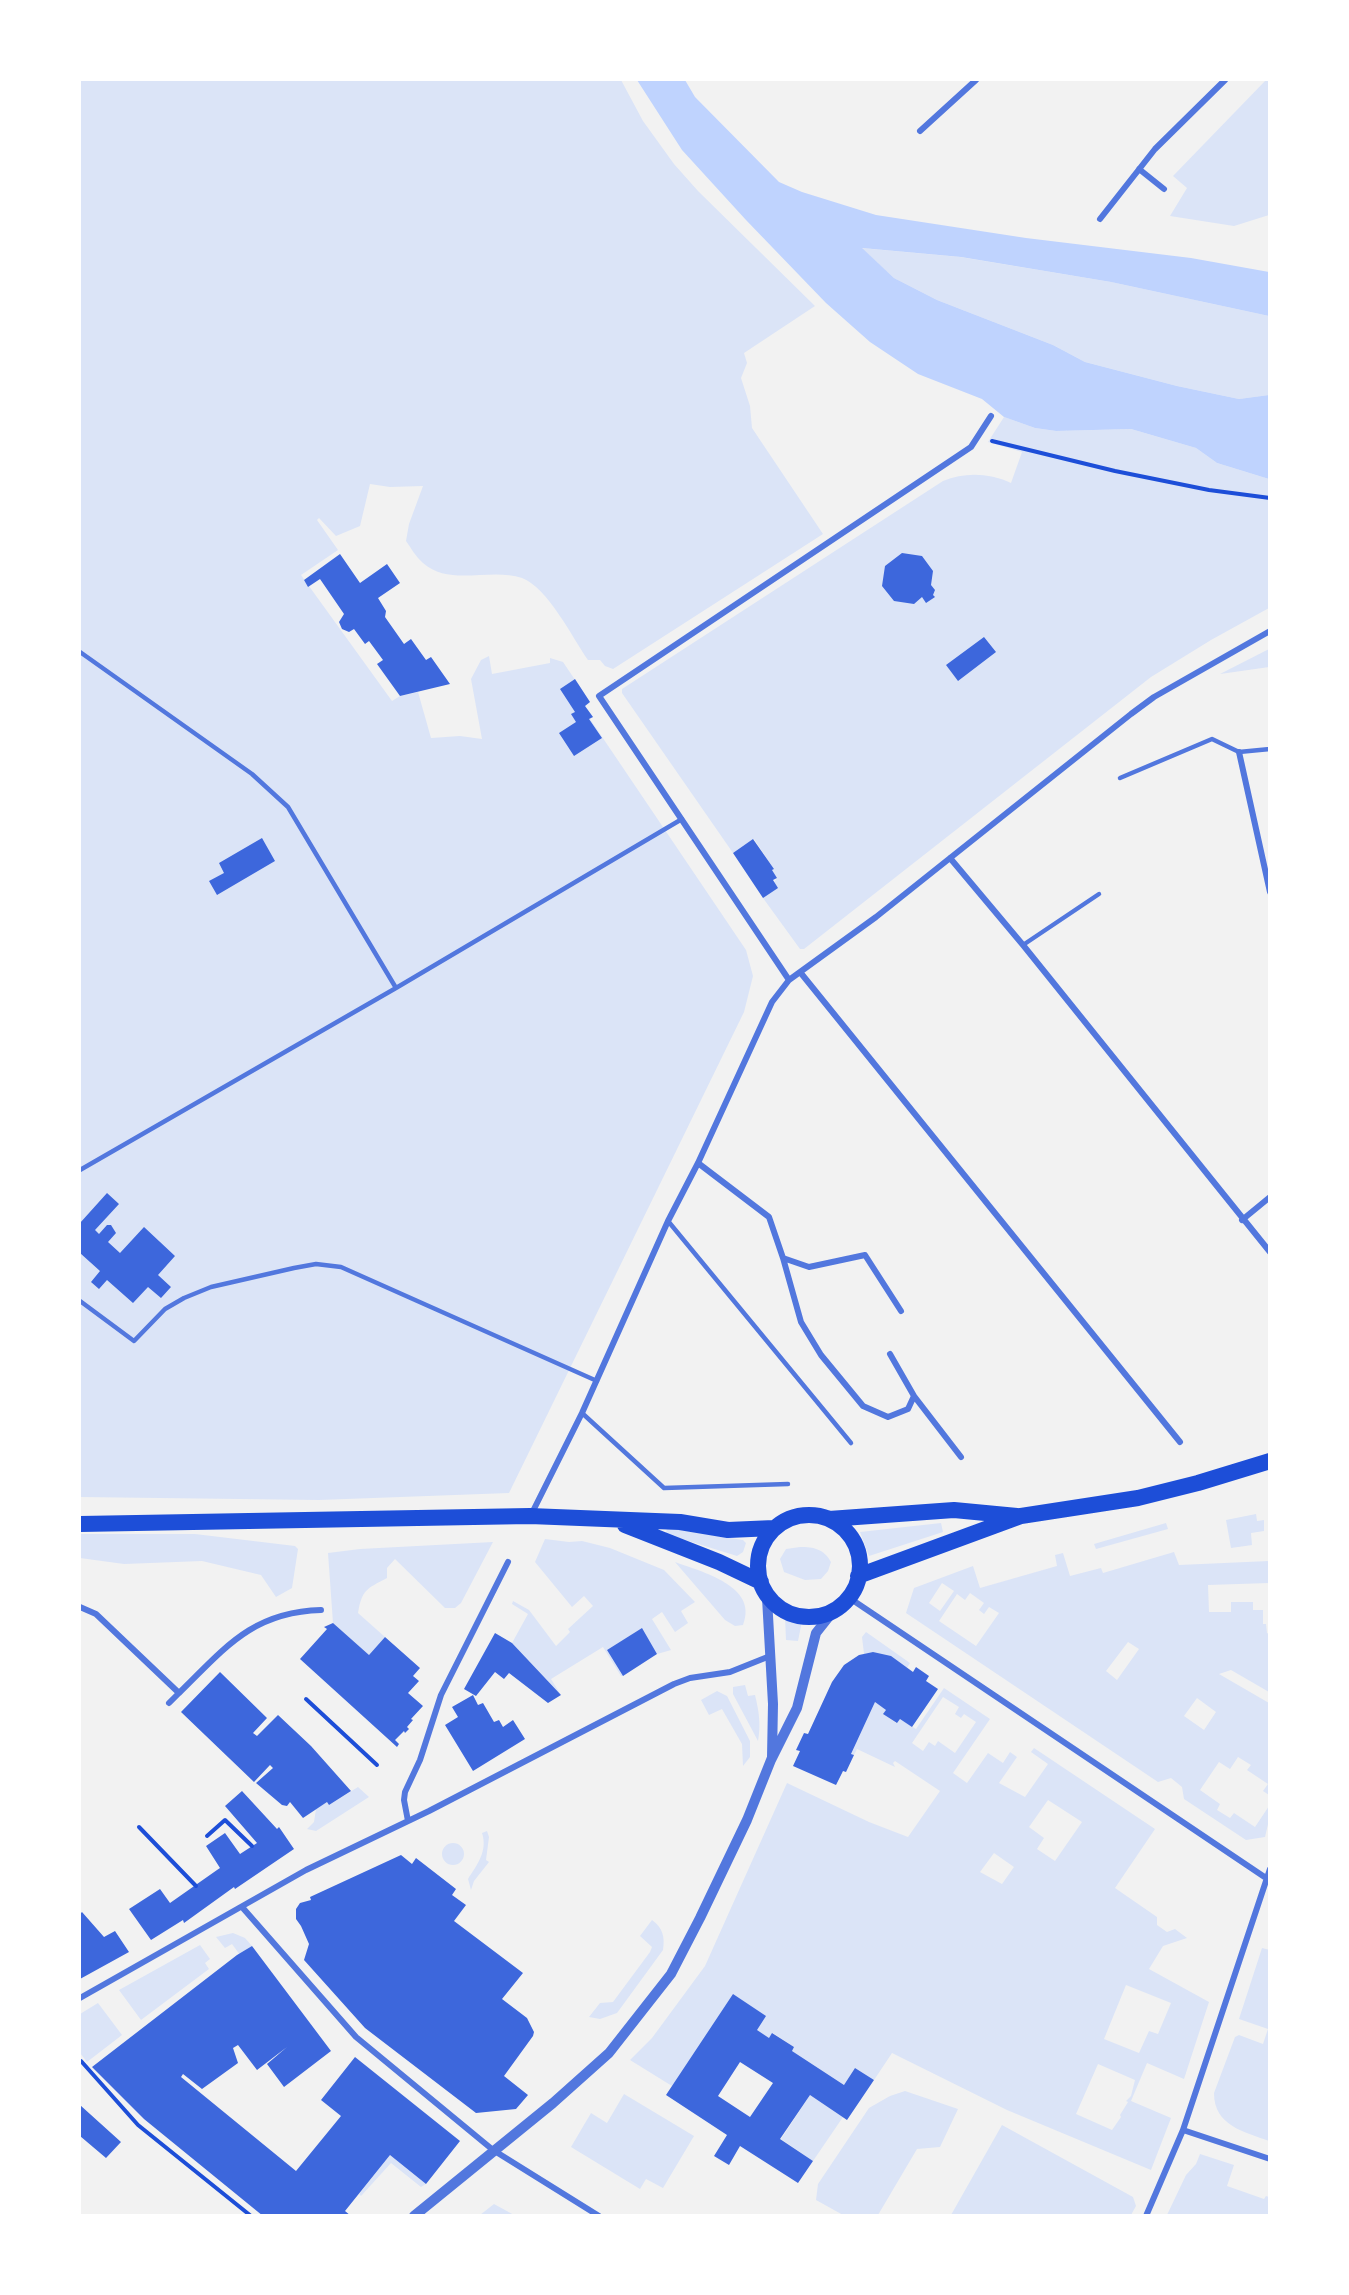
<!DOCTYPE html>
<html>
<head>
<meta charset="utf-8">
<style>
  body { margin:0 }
  #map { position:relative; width:1349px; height:2295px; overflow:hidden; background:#f2f2f2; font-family:"Fira Sans",sans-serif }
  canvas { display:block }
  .frame { position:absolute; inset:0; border:81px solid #fff; pointer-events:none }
</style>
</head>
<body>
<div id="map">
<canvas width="1349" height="2295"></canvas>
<div class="frame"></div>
</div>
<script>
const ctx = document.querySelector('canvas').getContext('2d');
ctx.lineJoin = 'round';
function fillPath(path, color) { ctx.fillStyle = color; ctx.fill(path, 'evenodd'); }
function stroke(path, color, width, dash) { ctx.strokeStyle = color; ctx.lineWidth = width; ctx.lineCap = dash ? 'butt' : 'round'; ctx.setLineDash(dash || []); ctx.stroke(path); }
const green = new Path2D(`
  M80,80H621L643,121L674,164L698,191L815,306L744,353L747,363L741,378L750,406L752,428L823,534L613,669L605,666L600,660H588C572,637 548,588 522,578C490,567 450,587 423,563C416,557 411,548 406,541L409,524L423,486L390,487L370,484L360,526L336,536L319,518L317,520L338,550L301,575L392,701L400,696L418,692L431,738L460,736L482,739L471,679L481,660L489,656L492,674L550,663V658L563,662L590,702L585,706L593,717L590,719L746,950L753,976L744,1012L509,1493L319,1500L80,1497Z
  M1266,80H1270L1269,215L1234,226L1170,216L1187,188L1173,176Z
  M861,248L960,257L1111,282L1269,316V395L1239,399L1177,386L1085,362L1053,345L937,300L894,278Z
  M1004,417L1035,428L1056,431L1131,429L1196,448L1217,463L1269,479V608L1211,640L1151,677L804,949H800L763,898L777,878L772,870L774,869L754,839L733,853L622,693V689L943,481C965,472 989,473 1011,483L1022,452L988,442Z
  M1269,649V667L1220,674Z
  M1256,1514L1257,1521L1264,1520V1531L1251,1533L1252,1545L1231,1548L1226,1520Z
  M941,1523L943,1532L869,1556L860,1532Z
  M1166,1523L1168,1529L1096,1549L1094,1544Z
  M667,1528L743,1540L746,1543L743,1552L737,1556L666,1534Z
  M80,1534H195L295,1546L298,1549L292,1588L276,1597L261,1575L202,1561L124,1564L80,1558Z
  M545,1539L569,1542L582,1541L610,1548L664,1570L695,1602L681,1611L688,1623L675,1632L662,1612L652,1619L671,1650L657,1654L641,1629L607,1650L623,1676H621L603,1647L551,1679L561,1695L512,1643L528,1614L512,1604L513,1601L529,1610L556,1646L570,1632L568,1629L593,1606L584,1596L572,1607L535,1562Z
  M493,1542L461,1603L455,1608H445L395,1559L387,1568V1578C366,1589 362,1590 358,1613L385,1637L369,1655L333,1623L328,1553L360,1549Z
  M800,1547C814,1547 824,1549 831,1562L828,1571L821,1579L805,1580L784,1572L780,1559L786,1549Z
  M1174,1552L1179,1565L1269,1561V1583L1208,1585L1209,1612H1231V1602H1253V1610H1263V1624H1266L1267,1633L1269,1634V1692L1231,1670L1219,1674L1269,1703L1268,1733H1270L1269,1795L1263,1791L1268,1784L1247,1770L1251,1765L1238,1757L1230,1769L1219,1762L1200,1790L1220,1804L1217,1810L1230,1818L1234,1813L1255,1827L1269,1806V1820L1265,1837L1246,1840L1184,1799L1182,1787L1171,1778L1158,1782L906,1613L914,1588L973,1566L980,1588L1057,1566L1055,1555L1063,1553L1070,1576L1101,1568L1103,1573ZM942,1583L954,1591L940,1611L929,1603ZM970,1593L984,1603L979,1610L984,1614L989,1607L999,1613L976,1646L939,1621L957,1594L965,1600ZM1128,1642L1139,1649L1117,1680L1106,1671ZM1197,1698L1216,1712L1204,1730L1184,1716Z
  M675,1562C702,1572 759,1586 743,1625L735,1626L725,1620Z
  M790,1616L802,1621L798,1641L786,1640L785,1617Z
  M866,1632L910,1663L907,1668L873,1652L864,1654L862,1637Z
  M745,1685L748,1696L755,1695C759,1711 761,1725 758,1741L733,1694V1687Z
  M944,1688L990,1719L953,1773L967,1783L988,1753L1003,1763L1010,1752L1017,1757L999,1783L1025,1797L1048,1764L1031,1752L1034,1748L1155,1829L1115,1888L1157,1917V1925L1167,1932L1175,1929L1187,1938L1163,1946L1149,1969L1209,2002L1184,2079L1147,2063L1131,2101L1171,2118L1151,2170L1007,2110L892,2053L874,2080L855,2068L844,2085L792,2051L794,2047L773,2033L769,2038L757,2030L672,2086L630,2060L652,2038L705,1966L787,1783L869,1822L908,1837L940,1791L895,1761L893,1763L895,1767L857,1749L854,1755L851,1754L875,1702L886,1710L884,1714L896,1723L900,1719L916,1729ZM943,1697L959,1707L955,1714L961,1718L964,1714L976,1722L955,1753L938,1741L935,1746L929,1742L923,1751L912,1743ZM1048,1800L1082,1822L1055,1861L1037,1849L1044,1838L1029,1827ZM994,1853L1014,1867L1002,1884L980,1872ZM1126,1985L1171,2003L1158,2034L1149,2031L1139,2053L1104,2039ZM1098,2064L1135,2080L1131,2096L1126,2101L1128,2102L1120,2115L1121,2117L1112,2130L1076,2114Z
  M717,1691L727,1696L750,1741V1757L743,1766L742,1744L722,1709L709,1715L701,1700Z
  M358,1787L369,1797L316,1831L307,1829L314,1822L316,1809L327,1802L329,1805Z
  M487,1831L489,1837L486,1860L489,1862L474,1881L471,1890L468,1879C477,1865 488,1851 482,1833Z
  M442 1854a11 11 0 1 1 22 0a11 11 0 1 1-22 0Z
  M652,1920C663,1928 665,1937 663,1950L617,2013L600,2019L589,2017L600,2003L613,2002L650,1952L652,1947L640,1936Z
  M233,1933L245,1938L252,1946L240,1955L232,1944L225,1948L216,1937Z
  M200,1945L210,1959L205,1963L209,1969L141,2020L119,1990Z
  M1262,1948L1270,1950L1269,2141C1245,2132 1214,2126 1214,2093L1235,2037L1239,2035L1263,2044L1268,2029L1239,2019Z
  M98,2003L122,2035L87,2062L80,2053V2014Z
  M905,2091L958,2109L940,2147L917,2149L878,2215H843L816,2200L818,2184L869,2108L890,2096Z
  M624,2094L694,2136L663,2188L646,2179L640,2189L571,2147L591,2113L607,2123Z
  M810,2095L843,2117L813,2161L781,2139Z
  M1002,2125L1133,2197L1136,2206L1131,2215H951Z
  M1200,2154L1234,2165L1227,2186L1264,2199L1266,2196L1269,2197V2215H1167L1186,2175L1196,2164Z
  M390,2155L426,2184L421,2187L391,2163L361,2196L359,2194Z
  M494,2204L514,2215H480Z`);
const water = new Path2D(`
  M637,80H685L695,97L779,182L802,192L876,215L1026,238L1191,258L1269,272V316L1111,282L961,257L862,248L894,278L937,300L1053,345L1085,362L1177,386L1239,399L1269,395V479L1217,463L1196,448L1131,429L1056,431L1035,428L1004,417L982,399L918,374L870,342L826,303L746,220L682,150Z`);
const building = new Path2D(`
  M902,553L922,556L933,571L931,585L935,590L933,595L935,597L926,603L922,597L914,604L894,601L882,586L885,566Z
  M340,554L360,583L387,564L400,583L378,598L386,611L385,617L404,644L411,639L426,660L431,657L450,684L400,696L377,664L383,660L369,641L365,644L354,629L349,632L342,629L339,622L344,614L320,579L308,587L304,580Z
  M984,637L996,652L958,681L946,665Z
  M575,679L590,702L585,706L593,717L589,719L602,738L574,756L559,733L576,722L571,714L575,712L560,689Z
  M262,838L275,861L217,895L209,881L224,873L219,863Z
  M753,839L774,869L772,870L777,878L773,880L778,888L763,898L733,853Z
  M107,1193L119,1204L95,1230L99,1234L107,1225H111L116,1233L108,1242L120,1253L144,1227L175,1256L158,1275L171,1287L161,1298L148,1287L133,1303L107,1280L99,1289L91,1282L100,1271L80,1253V1223Z
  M333,1623L369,1655L385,1637L420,1668L413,1676L419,1681L408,1693L423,1706L411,1719L413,1720L407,1727L409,1729L405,1733L404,1731L395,1740L399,1744L397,1747L300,1659L327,1629L324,1627Z
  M642,1628L657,1654L623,1676L607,1650Z
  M495,1633L512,1643L561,1695L548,1703L509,1673L504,1679L495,1672L476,1696L464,1689Z
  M873,1652L891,1656L913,1672L916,1667L929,1676L926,1681L938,1689L912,1727L900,1719L897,1723L883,1714L886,1710L875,1702L851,1754L854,1755L846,1772L843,1771L836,1785L793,1766L800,1751L796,1750L804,1733L808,1734L832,1682L844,1665L859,1655Z
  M220,1672L267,1718L253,1733L257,1736L278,1715L311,1746L351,1791L329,1805L327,1802L303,1818L290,1802L287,1806L282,1805L256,1783L273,1768L270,1765L254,1782L181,1712Z
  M473,1695L478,1705L483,1703L494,1722L499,1720L503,1727L513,1720L525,1739L473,1771L445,1725L458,1717L452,1707Z
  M242,1791L277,1829L279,1827L294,1849L235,1889L234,1887L184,1923L183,1920L151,1940L129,1909L160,1889L170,1903L217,1870L220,1868L206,1846L225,1833L240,1854L257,1843L225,1806Z
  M401,1855L412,1864L416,1858L456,1889L452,1895L466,1905L454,1921L523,1973L502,1999L527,2018L534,2032L533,2036L504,2076L528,2095L516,2109L476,2113L365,2028L304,1960L309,1944L301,1926L296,1919V1909L300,1903L311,1900L310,1897Z
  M82,1912L104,1937L115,1931L129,1952L80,1979V1914Z
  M252,1946L331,2051L284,2087L267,2064L287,2047L257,2070L238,2045L233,2048L238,2063L202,2089L183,2074L181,2077L296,2171L341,2116L321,2100L355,2057L460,2141L426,2184L390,2155L345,2211L351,2216H263L144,2119L92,2067L237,1955Z
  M733,1994L766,2016L757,2030L769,2038L772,2033L794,2047L792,2051L844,2085L855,2068L874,2080L847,2120L810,2095L780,2139L813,2161L798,2183L740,2146L729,2165L714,2156L727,2135L666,2095ZM740,2062L773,2083L750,2117L718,2096Z
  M80,2105L121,2142L106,2158L80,2136Z`);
const path = new Path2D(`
  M992,441L1115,471L1209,490L1270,498
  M306,1699L377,1765
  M139,1827L196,1886
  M207,1836L225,1820L252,1846
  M81,2061L138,2125L251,2216`);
const service = new Path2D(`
  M80,652L252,774L288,807L396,988
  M1120,778L1212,739L1239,752L1270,749
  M1023,945L1099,894
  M80,1170L396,988L682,819
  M668,1221L851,1443
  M80,1301L134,1341L165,1309L184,1298L211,1287L294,1268L316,1264L341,1267L597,1381
  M582,1413L664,1488L788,1484`);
const minor = new Path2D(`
  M920,131L976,80
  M1139,169L1164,189
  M1100,219L1155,149L1225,80
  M1239,752L1270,892
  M950,858L1023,945L1270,1252
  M800,972L1180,1442
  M789,980L599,696L971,447L991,416
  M698,1163L769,1217L783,1258L809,1267L865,1255L901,1311
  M1242,1220L1270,1197
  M783,1258L801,1322L821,1355L863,1406L888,1417L908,1409L914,1396L961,1457
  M890,1354L914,1396
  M532,1513L582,1413L668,1221L698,1163L772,1002L789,980L876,917L1131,714L1154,697L1270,631
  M848,1597L1266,1878
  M80,1607L96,1614L179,1693C225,1648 252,1612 321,1610
  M169,1703L179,1693
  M408,1821L404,1800L405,1792L420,1760L441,1695L508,1562
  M242,1907L356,2037L493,2150L599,2216
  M80,1998L306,1870L429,1811L674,1684L690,1678L730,1672L770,1656
  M1183,2130L1270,2159
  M1146,2216L1183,2130L1270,1869`);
const tertiary = new Path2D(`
  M767,1598L773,1704L772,1757
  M414,2216L553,2103L609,2053L671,1974L700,1918L747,1820L771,1760L797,1708L816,1633L835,1609`);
const trunk = new Path2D(`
  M758 1566a51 51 0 1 1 102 0a51 51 0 1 1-102 0Z
  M829,1519L954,1510L1017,1516
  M80,1524L530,1516L680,1522L728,1530L774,1528
  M625,1525L719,1562L761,1582
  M858,1576L1021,1516L1138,1498L1198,1483L1270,1461`);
fillPath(green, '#dbe4f7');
fillPath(water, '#bfd3fe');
fillPath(building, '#3d67dc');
stroke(path, '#1d4ed8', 4);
stroke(service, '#5277de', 4.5);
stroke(minor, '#5277de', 6);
stroke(tertiary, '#5277de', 10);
stroke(trunk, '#1d4ed8', 16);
</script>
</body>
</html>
